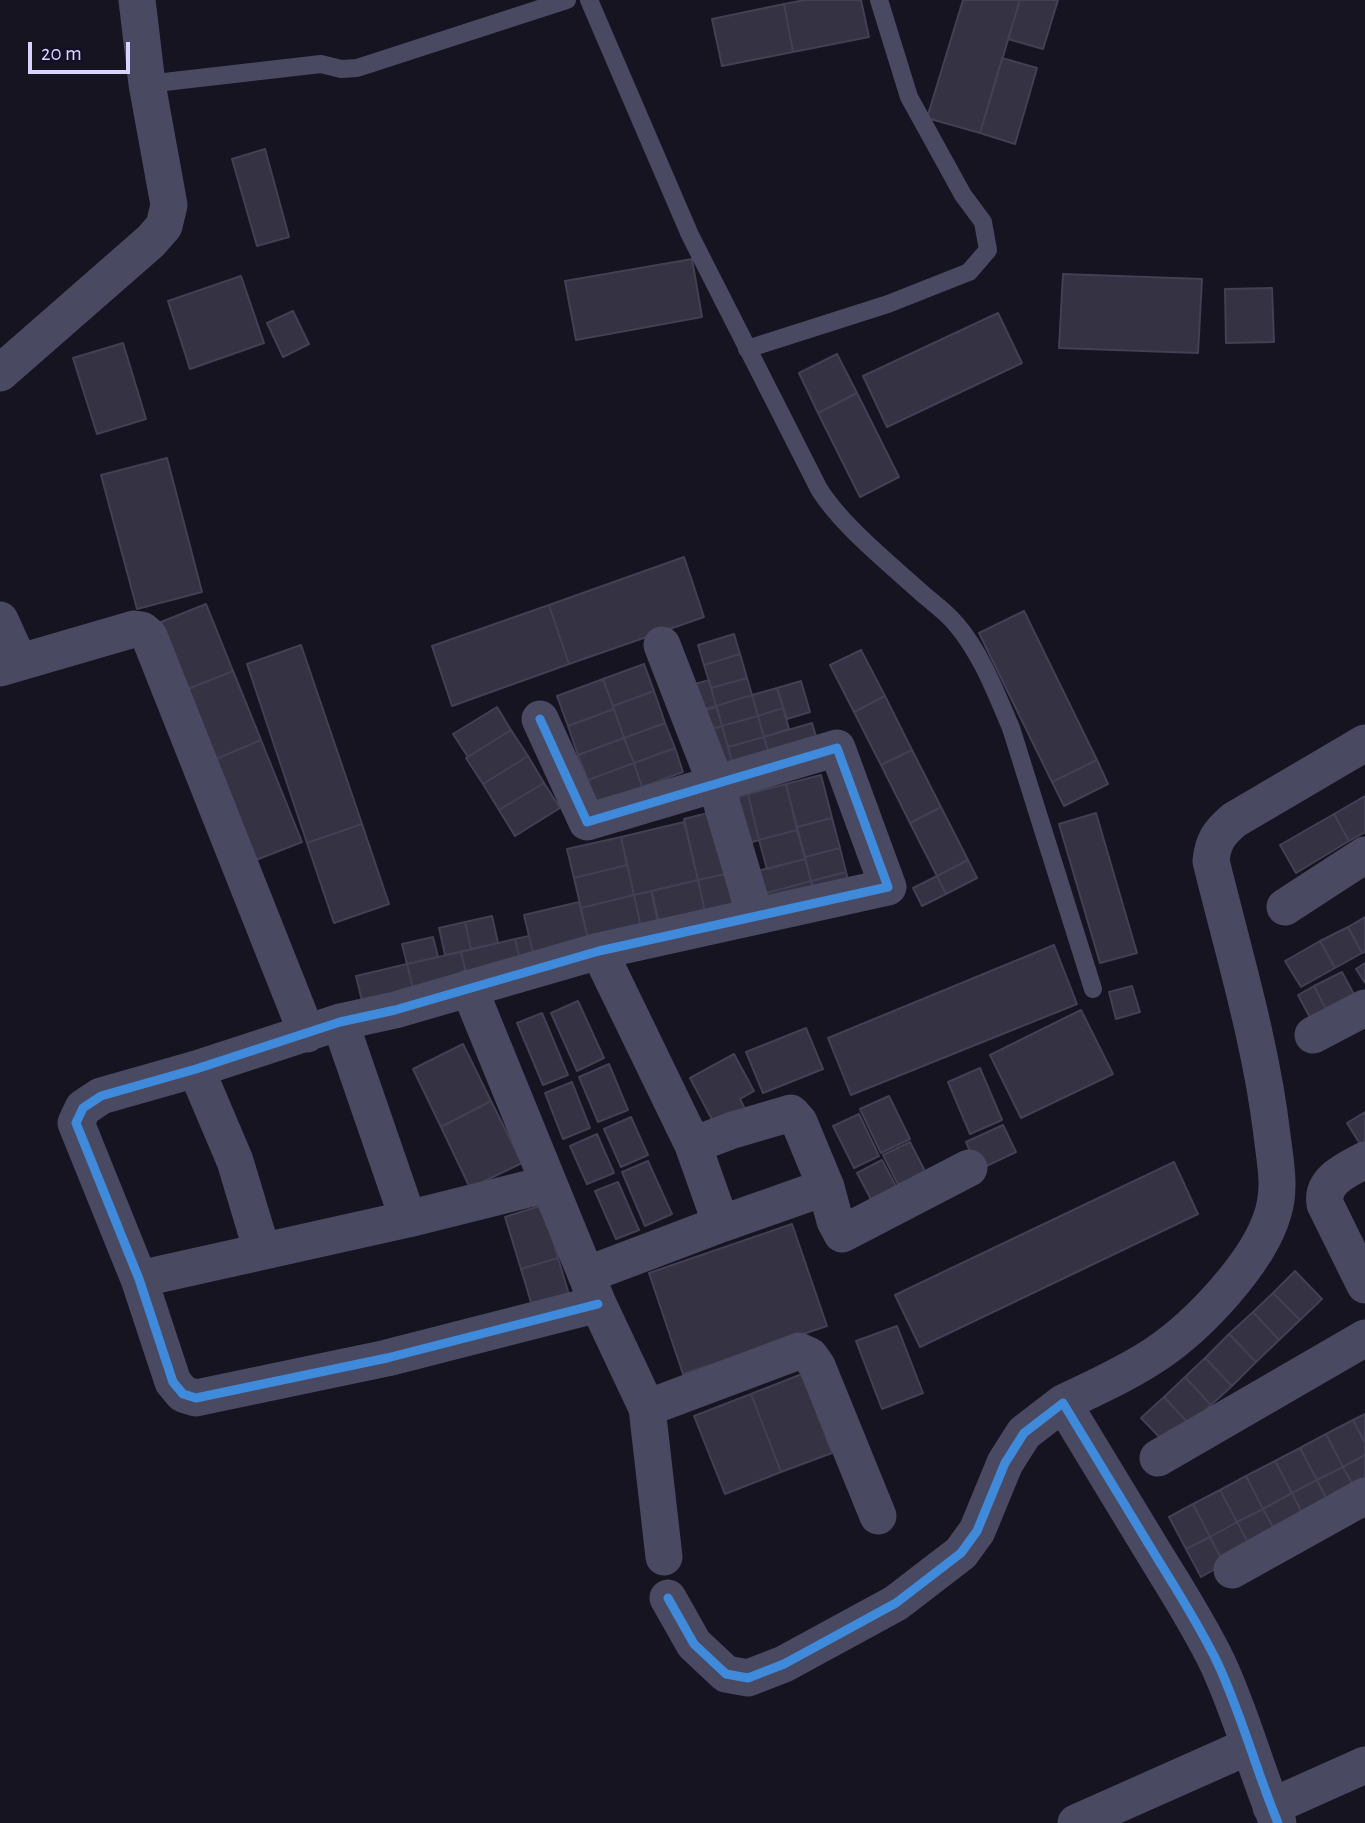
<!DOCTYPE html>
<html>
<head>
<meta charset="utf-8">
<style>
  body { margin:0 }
  #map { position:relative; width:1365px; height:1823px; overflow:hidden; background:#161421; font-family:"Alegreya Sans",sans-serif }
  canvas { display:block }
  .scale { position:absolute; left:28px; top:42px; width:102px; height:32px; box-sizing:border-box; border:4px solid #d9d4ff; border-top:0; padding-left:9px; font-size:21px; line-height:24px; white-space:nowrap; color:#d9d4ff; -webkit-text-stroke:5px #130f26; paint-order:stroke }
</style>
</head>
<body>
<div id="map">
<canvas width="1365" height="1823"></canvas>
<div class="scale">20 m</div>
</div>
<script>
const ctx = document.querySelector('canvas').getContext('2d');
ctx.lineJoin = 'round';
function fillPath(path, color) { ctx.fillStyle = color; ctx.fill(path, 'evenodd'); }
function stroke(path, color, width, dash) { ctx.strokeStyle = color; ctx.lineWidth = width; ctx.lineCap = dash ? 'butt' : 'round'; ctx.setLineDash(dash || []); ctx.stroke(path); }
const building = new Path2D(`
  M805,0H861L869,37L793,52L784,4Z
  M963,0H1020L980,133L927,118Z
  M1020,0H1058L1043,49L1008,39Z
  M784,4L793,52L722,66L712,19Z
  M1002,58L1037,68L1015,144L980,133Z
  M265,149L289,237L257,246L232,159Z
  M692,259L702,317L576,340L565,281Z
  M1063,274L1202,279L1198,353L1059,348Z
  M241,276L264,343L190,369L168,301Z
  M1272,288L1274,342L1226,343L1225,289Z
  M293,311L309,344L283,357L267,323Z
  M998,313L1022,363L887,427L863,376Z
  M123,343L146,419L97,434L73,358Z
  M837,354L857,393L818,413L799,373Z
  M857,393L899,477L860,497L818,413Z
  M167,458L202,592L137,609L101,475Z
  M684,557L704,617L569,664L549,605Z
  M206,604L233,671L188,689L161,622Z
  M549,605L569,664L452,706L432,646Z
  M1024,611L1097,760L1052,782L979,633Z
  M734,634L740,654L704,665L698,645Z
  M301,645L362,824L307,843L247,664Z
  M861,650L885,696L854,712L830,665Z
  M740,654L747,678L711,688L704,665Z
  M644,664L654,691L613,706L603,679Z
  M233,671L261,740L216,759L188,689Z
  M747,678L752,695L716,706L711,688Z
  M603,679L614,709L568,726L557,696Z
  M709,680L716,706L695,712L688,686Z
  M801,681L810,712L787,719L777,688Z
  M777,688L783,708L758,716L752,695Z
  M654,691L665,723L624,738L613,706Z
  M752,695L758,716L722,726L716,706Z
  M885,696L912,750L881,765L854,712Z
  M497,707L511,730L468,757L453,734Z
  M717,707L722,726L705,731L700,712Z
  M783,708L789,729L764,737L758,716Z
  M614,709L624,738L578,755L568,726Z
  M758,716L764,737L728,747L722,726Z
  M665,723L675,748L634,763L624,738Z
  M812,723L817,740L769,754L764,737Z
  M722,726L733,765L717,770L705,731Z
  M511,730L528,756L483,784L466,758Z
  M764,737L769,754L733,765L728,747Z
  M624,738L634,763L588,780L578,755Z
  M261,740L302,842L256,860L216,759Z
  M675,748L683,772L642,787L634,763Z
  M912,750L941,807L910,823L881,765Z
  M528,756L544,783L499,810L483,784Z
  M1097,760L1108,784L1064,806L1052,782Z
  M634,763L642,787L596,803L588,780Z
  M821,775L832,818L797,827L786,784Z
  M544,783L560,808L515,836L499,810Z
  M786,784L797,830L759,840L748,794Z
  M748,794L759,840L745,844L734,798Z
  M1365,796V832L1349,841L1334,814Z
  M941,807L968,860L937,876L910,823Z
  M716,811L730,873L698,880L684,819Z
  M1096,813L1137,953L1100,963L1059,824Z
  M1334,814L1349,841L1296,873L1280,845Z
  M832,818L840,848L805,857L797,827Z
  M684,822L698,880L634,895L621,837Z
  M362,824L389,904L334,923L307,843Z
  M797,830L805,859L767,869L759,840Z
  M621,837L627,865L574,878L567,849Z
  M840,848L846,872L811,881L805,857Z
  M805,859L811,881L763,894L757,871Z
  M968,860L977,878L946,894L937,876Z
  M627,865L634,895L581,908L574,878Z
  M846,872L851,891L816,900L811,881Z
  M730,873L741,919L708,926L698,880Z
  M937,876L946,894L922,906L913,888Z
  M698,880L708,926L662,937L652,891Z
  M811,881L816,900L767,912L763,894Z
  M651,891L660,932L643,936L634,895Z
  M634,895L643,936L590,948L581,908Z
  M579,902L590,948L535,961L524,915Z
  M492,916L498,943L471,949L465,922Z
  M1365,917V952L1362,953L1348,927Z
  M465,922L471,949L445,955L439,928Z
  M1348,927L1362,953L1335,968L1320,941Z
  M529,936L535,961L521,964L515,939Z
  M433,937L438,957L407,964L402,944Z
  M515,939L521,964L467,977L461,952Z
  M1320,941L1335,968L1301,987L1285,961Z
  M1054,945L1077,1004L851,1095L828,1038Z
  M461,952L467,977L413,989L407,964Z
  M1365,963V983L1356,969Z
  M407,964L413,989L362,1001L356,976Z
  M1342,972L1358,1002L1330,1017L1314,986Z
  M1132,986L1140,1012L1116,1019L1109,992Z
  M1314,986L1330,1017L1314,1025L1298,995Z
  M578,1001L604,1058L577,1071L551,1013Z
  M1081,1010L1113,1074L1021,1118L990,1055Z
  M542,1013L568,1075L543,1085L517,1023Z
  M806,1028L823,1069L763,1093L746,1052Z
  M463,1044L491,1101L441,1127L413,1069Z
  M734,1054L754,1091L740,1099L747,1113L717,1129L690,1078Z
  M609,1064L628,1110L598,1122L579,1077Z
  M980,1068L1002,1120L970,1134L948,1082Z
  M572,1082L590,1128L563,1139L545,1093Z
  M889,1096L910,1139L881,1153L860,1109Z
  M491,1101L522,1163L470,1188L441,1127Z
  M1365,1112V1152L1347,1123Z
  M859,1114L879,1156L854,1168L833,1126Z
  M631,1117L648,1155L621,1167L604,1129Z
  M1003,1125L1016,1152L978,1170L966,1142Z
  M597,1134L614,1173L587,1184L570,1146Z
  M910,1142L929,1179L902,1192L883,1155Z
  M882,1160L897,1188L872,1201L857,1173Z
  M648,1161L672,1214L645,1226L622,1172Z
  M1174,1162L1198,1214L920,1347L895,1295Z
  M618,1182L639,1230L616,1239L595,1191Z
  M543,1205L558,1258L521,1269L505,1217Z
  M792,1224L827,1326L683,1374L649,1273Z
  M558,1258L570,1298L533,1309L521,1269Z
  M1295,1271L1322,1299L1300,1320L1273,1293Z
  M1273,1293L1300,1320L1279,1340L1253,1312Z
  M1253,1312L1279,1340L1256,1362L1229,1334Z
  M897,1326L923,1393L882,1409L856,1341Z
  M1229,1334L1256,1362L1232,1386L1205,1358Z
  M1205,1358L1232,1386L1211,1405L1185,1377Z
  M802,1374L832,1453L781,1472L751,1394Z
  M1185,1377L1211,1405L1190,1425L1164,1397Z
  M751,1394L781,1472L725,1494L694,1416Z
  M1164,1397L1190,1425L1168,1446L1141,1418Z
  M1365,1414V1443L1353,1420Z
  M1353,1420L1365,1443V1455L1343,1467L1326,1434Z
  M1326,1434L1343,1467L1317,1480L1300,1448Z
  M1300,1448L1317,1480L1292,1493L1275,1461Z
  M1365,1455V1490L1358,1494L1343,1467Z
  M1275,1461L1292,1493L1263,1509L1246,1476Z
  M1343,1467L1358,1494L1331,1508L1317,1480Z
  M1246,1476L1263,1509L1237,1522L1220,1490Z
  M1317,1480L1331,1508L1306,1521L1292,1493Z
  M1220,1490L1237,1522L1210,1537L1193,1504Z
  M1292,1493L1306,1521L1278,1536L1263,1509Z
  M1193,1504L1210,1537L1186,1549L1169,1517Z
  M1263,1509L1278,1536L1252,1550L1237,1522Z
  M1237,1522L1252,1550L1224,1564L1210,1537Z
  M1210,1537L1224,1564L1201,1577L1186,1549Z`);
const service = new Path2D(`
  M589,0L690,235L819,489C842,526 891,565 924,595C935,604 947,613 956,624C981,653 996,693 1011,728L1093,989
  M147,84L321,64L341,69L357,68L567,0
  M747,349L888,304L969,272L988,250L983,222L963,195L909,97L879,0`);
const minor = new Path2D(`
  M0,373L151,241L164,226L169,205L147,84L137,0
  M0,620L19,662
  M662,645L716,784L755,916
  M0,668L134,629L142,630L149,636L307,1034
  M540,719L587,822L837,748L888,887L599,951L395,1010L340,1022L196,1069L101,1096L83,1108L76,1123L139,1279L173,1382L183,1394L196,1398L387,1358L598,1304
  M1285,907L1365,855
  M599,951L693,1145L721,1224
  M469,988L598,1304L647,1408L799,1351L810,1356L817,1366L878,1516
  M340,1022L408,1219
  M1313,1035L1365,1008
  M196,1069L235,1161L262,1251
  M1365,1160C1347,1170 1321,1180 1325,1204L1365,1285
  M826,1187L835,1221L842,1234L969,1168
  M586,1275L721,1224L826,1187L799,1122L791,1113L733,1130L693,1145
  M139,1279L408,1219L548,1184
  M1063,1403C1094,1388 1128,1373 1156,1354C1198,1326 1259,1262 1273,1213C1281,1187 1275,1161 1272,1135C1261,1042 1233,951 1211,861C1213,841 1219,833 1234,820L1365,743
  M647,1408L664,1557
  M1158,1458L1365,1338
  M1232,1570L1365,1496
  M668,1598L694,1644L726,1674L748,1678L784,1664L896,1603L961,1553L977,1531L1005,1463L1024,1433L1063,1403C1093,1453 1124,1503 1154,1553C1176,1589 1200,1626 1218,1664C1242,1716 1256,1770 1278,1823
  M1271,1807L1365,1765
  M1076,1823L1249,1746`);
const cycleway = new Path2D(`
  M540,719L587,822L837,748L888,887L599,951L395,1010L340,1022L196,1069L101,1096L83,1108L76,1123L139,1279L173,1382L183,1394L196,1398L387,1358L598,1304
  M668,1598L694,1644L726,1674L748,1678L784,1664L896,1603L961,1553L977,1531L1005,1463L1024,1433L1063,1403C1093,1453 1124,1503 1154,1553C1176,1589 1200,1626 1218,1664C1242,1716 1256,1770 1278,1823`);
fillPath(building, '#343243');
stroke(building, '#433f54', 2);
stroke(service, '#4a4962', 18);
stroke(minor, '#4a4962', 37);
stroke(cycleway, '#408adc', 9);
</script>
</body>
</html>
